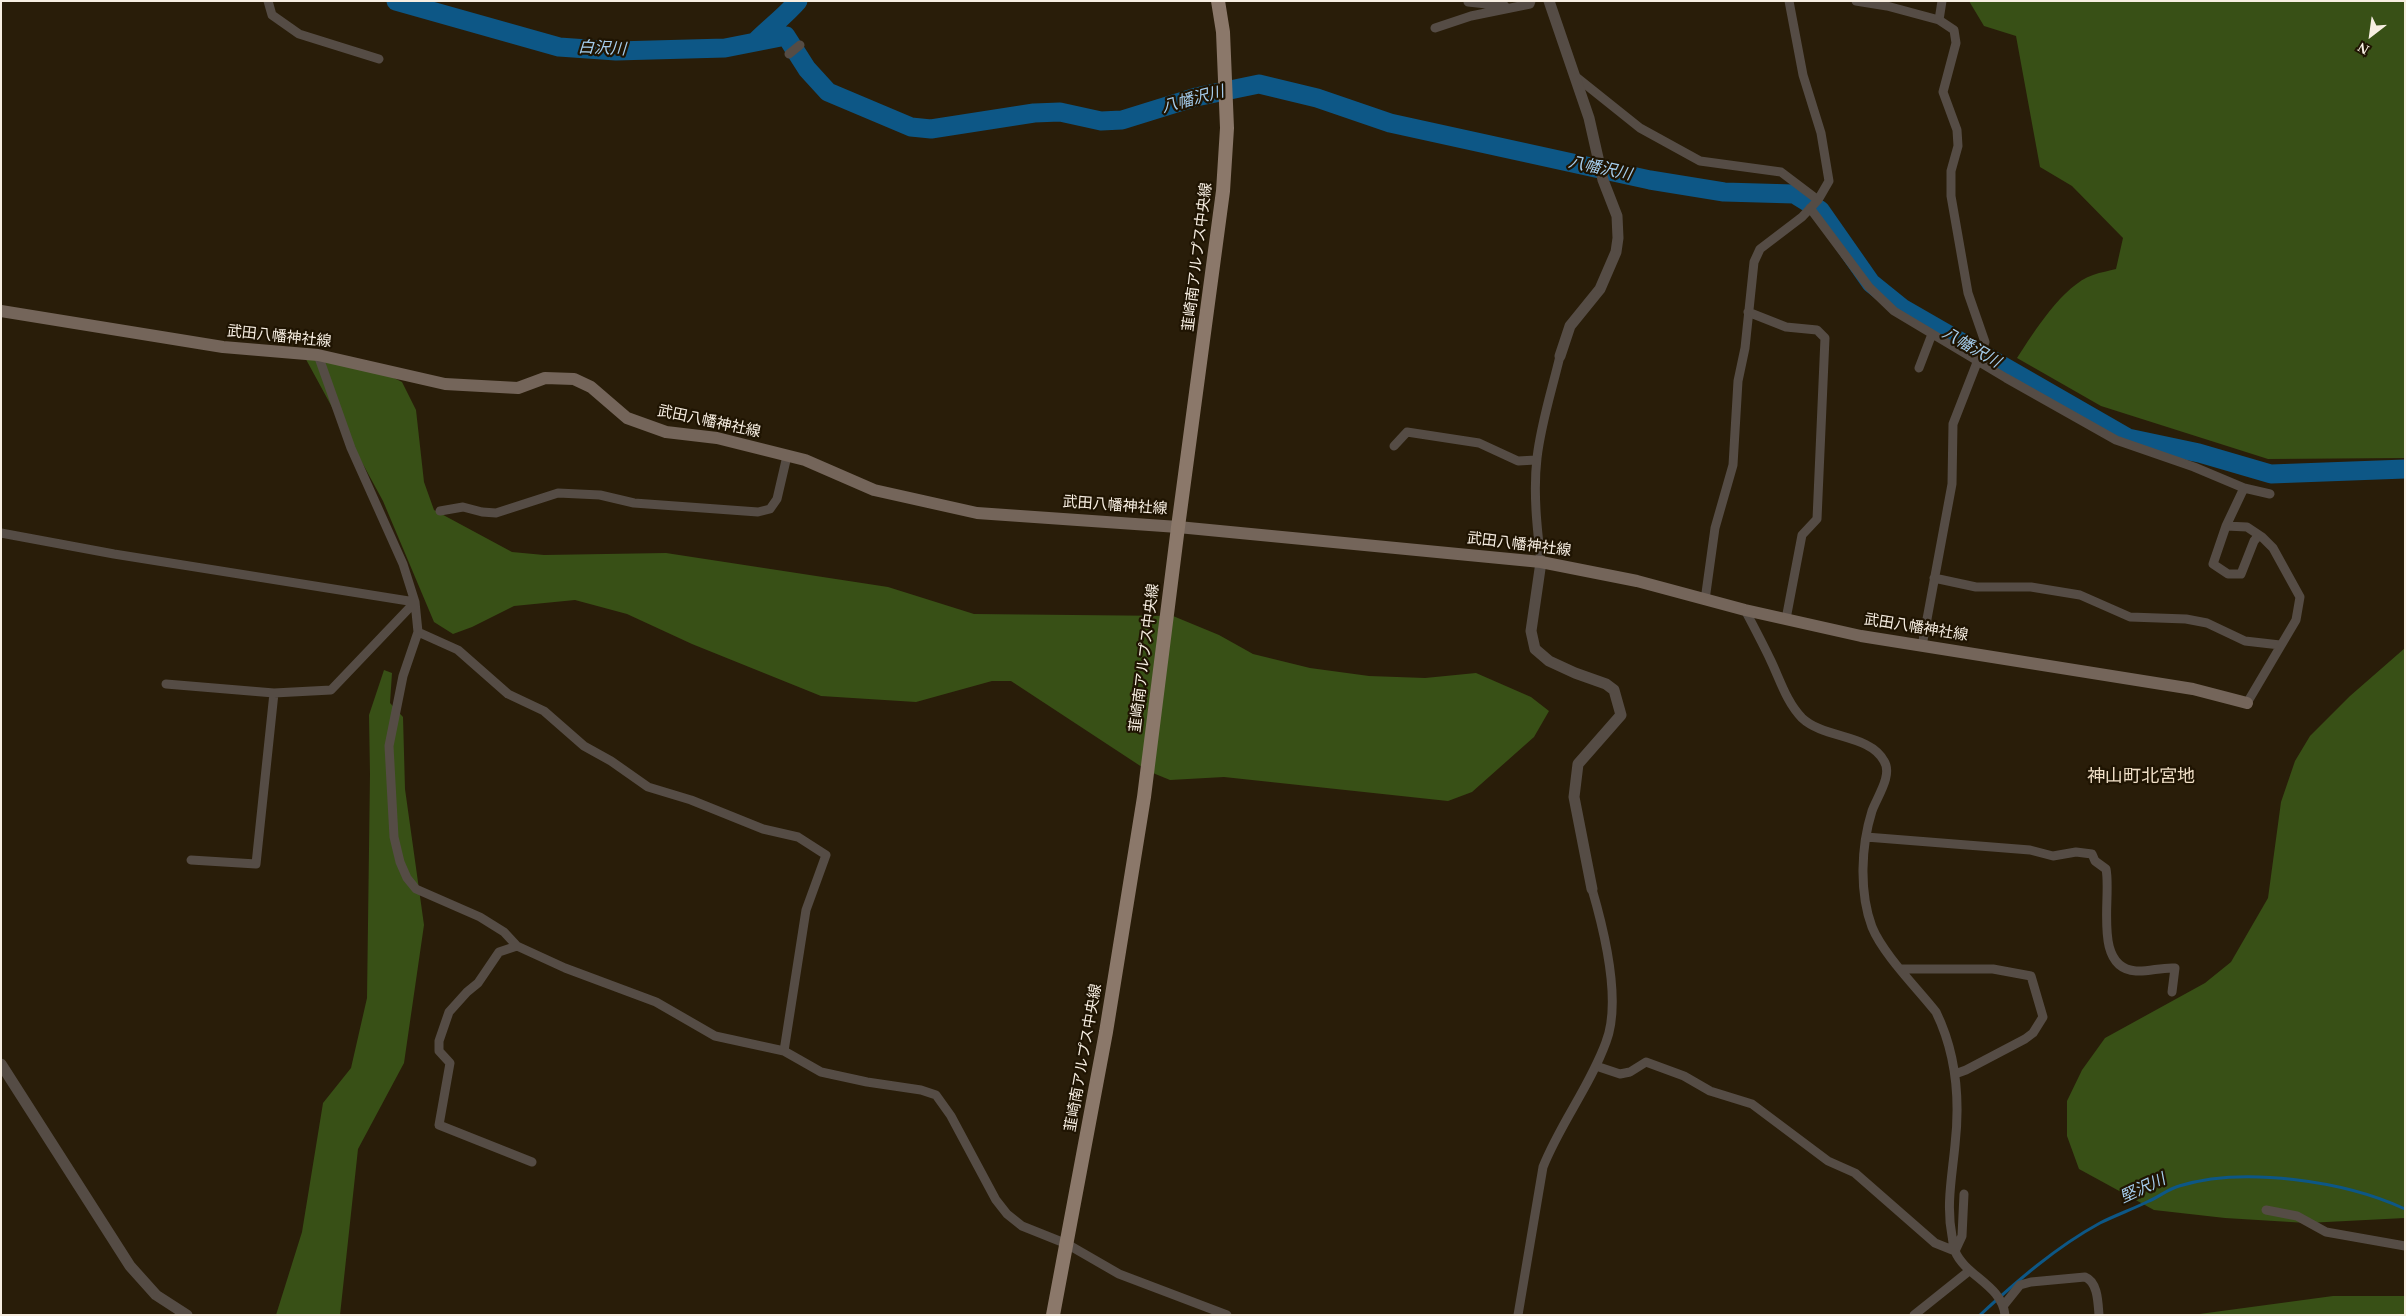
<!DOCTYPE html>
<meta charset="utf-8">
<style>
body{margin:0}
#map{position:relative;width:2406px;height:1316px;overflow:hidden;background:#291d09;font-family:"Times New Roman",serif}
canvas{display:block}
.frame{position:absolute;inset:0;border:2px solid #f7eee2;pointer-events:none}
.north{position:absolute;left:2346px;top:10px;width:50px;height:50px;-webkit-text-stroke:4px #1f1402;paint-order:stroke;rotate:210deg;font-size:14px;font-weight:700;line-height:20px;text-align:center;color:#f7eee2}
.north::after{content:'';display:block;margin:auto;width:18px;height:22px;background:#f7eee2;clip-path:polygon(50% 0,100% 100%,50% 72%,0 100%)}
</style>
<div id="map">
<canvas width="2406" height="1316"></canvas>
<div class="frame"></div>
<div class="north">N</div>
</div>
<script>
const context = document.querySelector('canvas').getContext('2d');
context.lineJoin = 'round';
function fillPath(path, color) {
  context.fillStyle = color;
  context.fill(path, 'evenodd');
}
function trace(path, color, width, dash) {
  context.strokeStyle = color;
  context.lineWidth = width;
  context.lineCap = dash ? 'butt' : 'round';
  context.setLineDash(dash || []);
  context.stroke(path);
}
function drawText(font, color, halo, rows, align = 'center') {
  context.font = font + ' "Times New Roman","Noto Sans JP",serif';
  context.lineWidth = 4.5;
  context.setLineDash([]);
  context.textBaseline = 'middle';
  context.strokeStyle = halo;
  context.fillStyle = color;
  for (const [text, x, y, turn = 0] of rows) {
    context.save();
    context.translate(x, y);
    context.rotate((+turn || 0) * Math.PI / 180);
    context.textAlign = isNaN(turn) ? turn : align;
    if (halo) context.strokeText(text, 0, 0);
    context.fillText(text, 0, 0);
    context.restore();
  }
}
fillPath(new Path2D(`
 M1969,1H2405V458L2268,459L2101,406L2017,358C2034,332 2063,285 2093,275C2101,272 2109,271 2116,269L2123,238L2072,186L2040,167L2016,36L1984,26Z
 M302,352L352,357L402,382L416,410L424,482L434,510L512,552L544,555L666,553L888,587L974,614L1173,616L1219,635L1253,654L1310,668L1369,676L1425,678L1476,673L1531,697L1549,711L1534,737L1472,792L1448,801L1224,777L1170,780L1148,771L1011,681H992L916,702L821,696L692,644L627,614L575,600L514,606L472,627L453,634L434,622L383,501Z
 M2405,648V1218L2307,1223L2225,1218L2154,1210L2079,1169L2067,1136V1101L2082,1070L2105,1038L2205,983L2231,962L2268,898L2281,802L2295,761L2310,736L2350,696Z
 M384,670L392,673L390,703L403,717L405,789L424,925L404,1063L358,1149L340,1315H276L302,1232L323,1103L351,1068L367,998L370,774L369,715Z
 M2333,1296H2405V1315H2192Z`), '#385016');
trace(new Path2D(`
 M1980,1315C2017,1281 2056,1247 2100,1223C2116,1215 2133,1209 2149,1201C2159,1197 2168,1189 2179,1186C2243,1166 2345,1181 2405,1209`), '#0d5786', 3);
trace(new Path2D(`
 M396,1L559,47L616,51L725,48L786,36L807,69L828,92L911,127L931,129L1034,113L1060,112L1101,121L1122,120L1196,97L1259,84L1317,98L1390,123L1650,180L1724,192L1794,194L1820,210L1871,283L1902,308L2128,438L2199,453L2271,474L2405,469
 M756,41C770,27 785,16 798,1`), '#0d5786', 19);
trace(new Path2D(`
 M268,1L272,15L299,34L379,59
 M1856,1L1887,6L1939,20
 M1468,2L1505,6
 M1435,28L1471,16L1530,4L1531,1
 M789,54L800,45
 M1575,76L1640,128L1700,161L1781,172L1818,200
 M1810,208L1869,287L1894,311L2006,378L2116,440L2194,467L2244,488L2270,494
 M1748,312L1786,327L1817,330L1825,338L1817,519L1802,535L1786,619
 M318,355L351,448L403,564L415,602L418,632L403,676L389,746L394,837L400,862L407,878L416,889L480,917L504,932L517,946L565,968L656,1002L715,1036L784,1051L821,1072L867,1082L921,1090L936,1095L951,1116L996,1200L1007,1214L1022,1226L1067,1244L1119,1274L1227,1315
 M1919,368L1932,334
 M1394,446L1407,432L1479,443L1518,461L1536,460
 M2244,488L2226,526L2213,564L2228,574H2241L2254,541L2259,535
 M440,511L463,507L482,512L496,513L558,493L600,495L634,503L758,512L770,509L777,499L787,456
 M2226,526L2247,527L2262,537L2273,548L2300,597L2296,620L2247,703
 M1,533L114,554L415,602
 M1541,562C1537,528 1533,492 1537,458C1541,423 1552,390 1560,356
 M1934,578L1976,587H2031L2080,595L2130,617L2186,619L2207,623L2245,641L2280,645
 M1705,600L1715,528L1733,465L1738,381L1745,348L1754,262L1760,249L1802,217L1818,200L1829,181L1821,133L1803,75L1789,1
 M1745,610C1754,627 1763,644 1771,661C1780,680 1787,703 1802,718C1824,739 1870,734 1884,761C1893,775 1877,797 1872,811C1861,846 1859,892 1872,927C1883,954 1917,988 1936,1012C1956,1053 1960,1101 1955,1145C1952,1177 1946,1205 1952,1236C1953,1241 1953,1247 1955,1251C1965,1276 2002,1285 2005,1315
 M418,632L458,650L508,694L544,711L584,746L611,761L648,787L691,800L763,829L798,837L826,855L806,910L784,1051
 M1922,646L1952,484L1953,424L1985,342L1968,293L1951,196V171L1958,146L1957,130L1943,92L1956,43L1954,30L1939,20L1942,1
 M166,684L274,693L331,690L415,602
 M1866,837L2030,850L2053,856L2076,852L2092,854L2095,861L2106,869C2112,897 2092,968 2136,971C2148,972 2162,967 2175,968L2172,992
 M191,860L256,864L274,693
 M517,946L499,952L478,983L467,992L449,1012L439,1041V1051L450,1063L439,1125L532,1162
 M1901,969H1993L2031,976L2043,1017L2033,1033L2025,1039L1966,1070L1955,1074
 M1596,1066L1620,1074L1630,1072L1646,1062L1684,1076L1710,1091L1752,1104L1828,1161L1855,1173L1935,1243L1955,1251
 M2266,1210L2297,1216L2326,1232L2405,1246
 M1955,1251L1962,1236L1964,1194
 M2004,1305L2020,1285L2031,1282L2085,1277C2098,1282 2098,1303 2099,1315
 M1518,1315L1543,1167C1560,1124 1590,1086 1606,1042C1622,1001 1604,930 1592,889
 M1914,1315L1969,1271`), '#554c45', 9);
trace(new Path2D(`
 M1549,1L1589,118L1603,180L1617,216L1618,238L1616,252L1600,289L1570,326L1560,356
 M1541,562L1531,631L1535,649L1549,661L1575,673L1606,684L1614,690L1621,715L1578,764L1574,797L1592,889
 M1,1064L130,1266L156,1295L187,1315`), '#554c45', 11);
trace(new Path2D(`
 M1,311L223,347L318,355L445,384L518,388L545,378L574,379L591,387L627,418L666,432L717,438L805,460L874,490L977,513L1178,527L1541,562L1637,581L1745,610L1861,636L2193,689L2247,703`), '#74655a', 12);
trace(new Path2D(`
 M1053,1315L1106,1032L1144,797L1178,527L1223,191L1227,128L1223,32L1218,1`), '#8b786a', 14);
drawText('15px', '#f7eee2', '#1f1402', [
 ["韮崎南アルプス中央線",1198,257,-83],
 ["武田八幡神社線",279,337,6],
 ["武田八幡神社線",709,422,12],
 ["武田八幡神社線",1115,506,4],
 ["武田八幡神社線",1519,545,7],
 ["武田八幡神社線",1916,628,9],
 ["韮崎南アルプス中央線",1145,658,-83],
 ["韮崎南アルプス中央線",1084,1058,-80]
]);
drawText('italic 16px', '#a5cded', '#1f1402', [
 ["白沢川",602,49,3],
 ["八幡沢川",1193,100,-15],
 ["八幡沢川",1600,169,12],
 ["八幡沢川",1971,348,30],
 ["堅沢川",2143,1189,-25]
]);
drawText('18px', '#efdec6', '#1f1402', [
 ["神山町北宮地",2141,777]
]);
</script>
